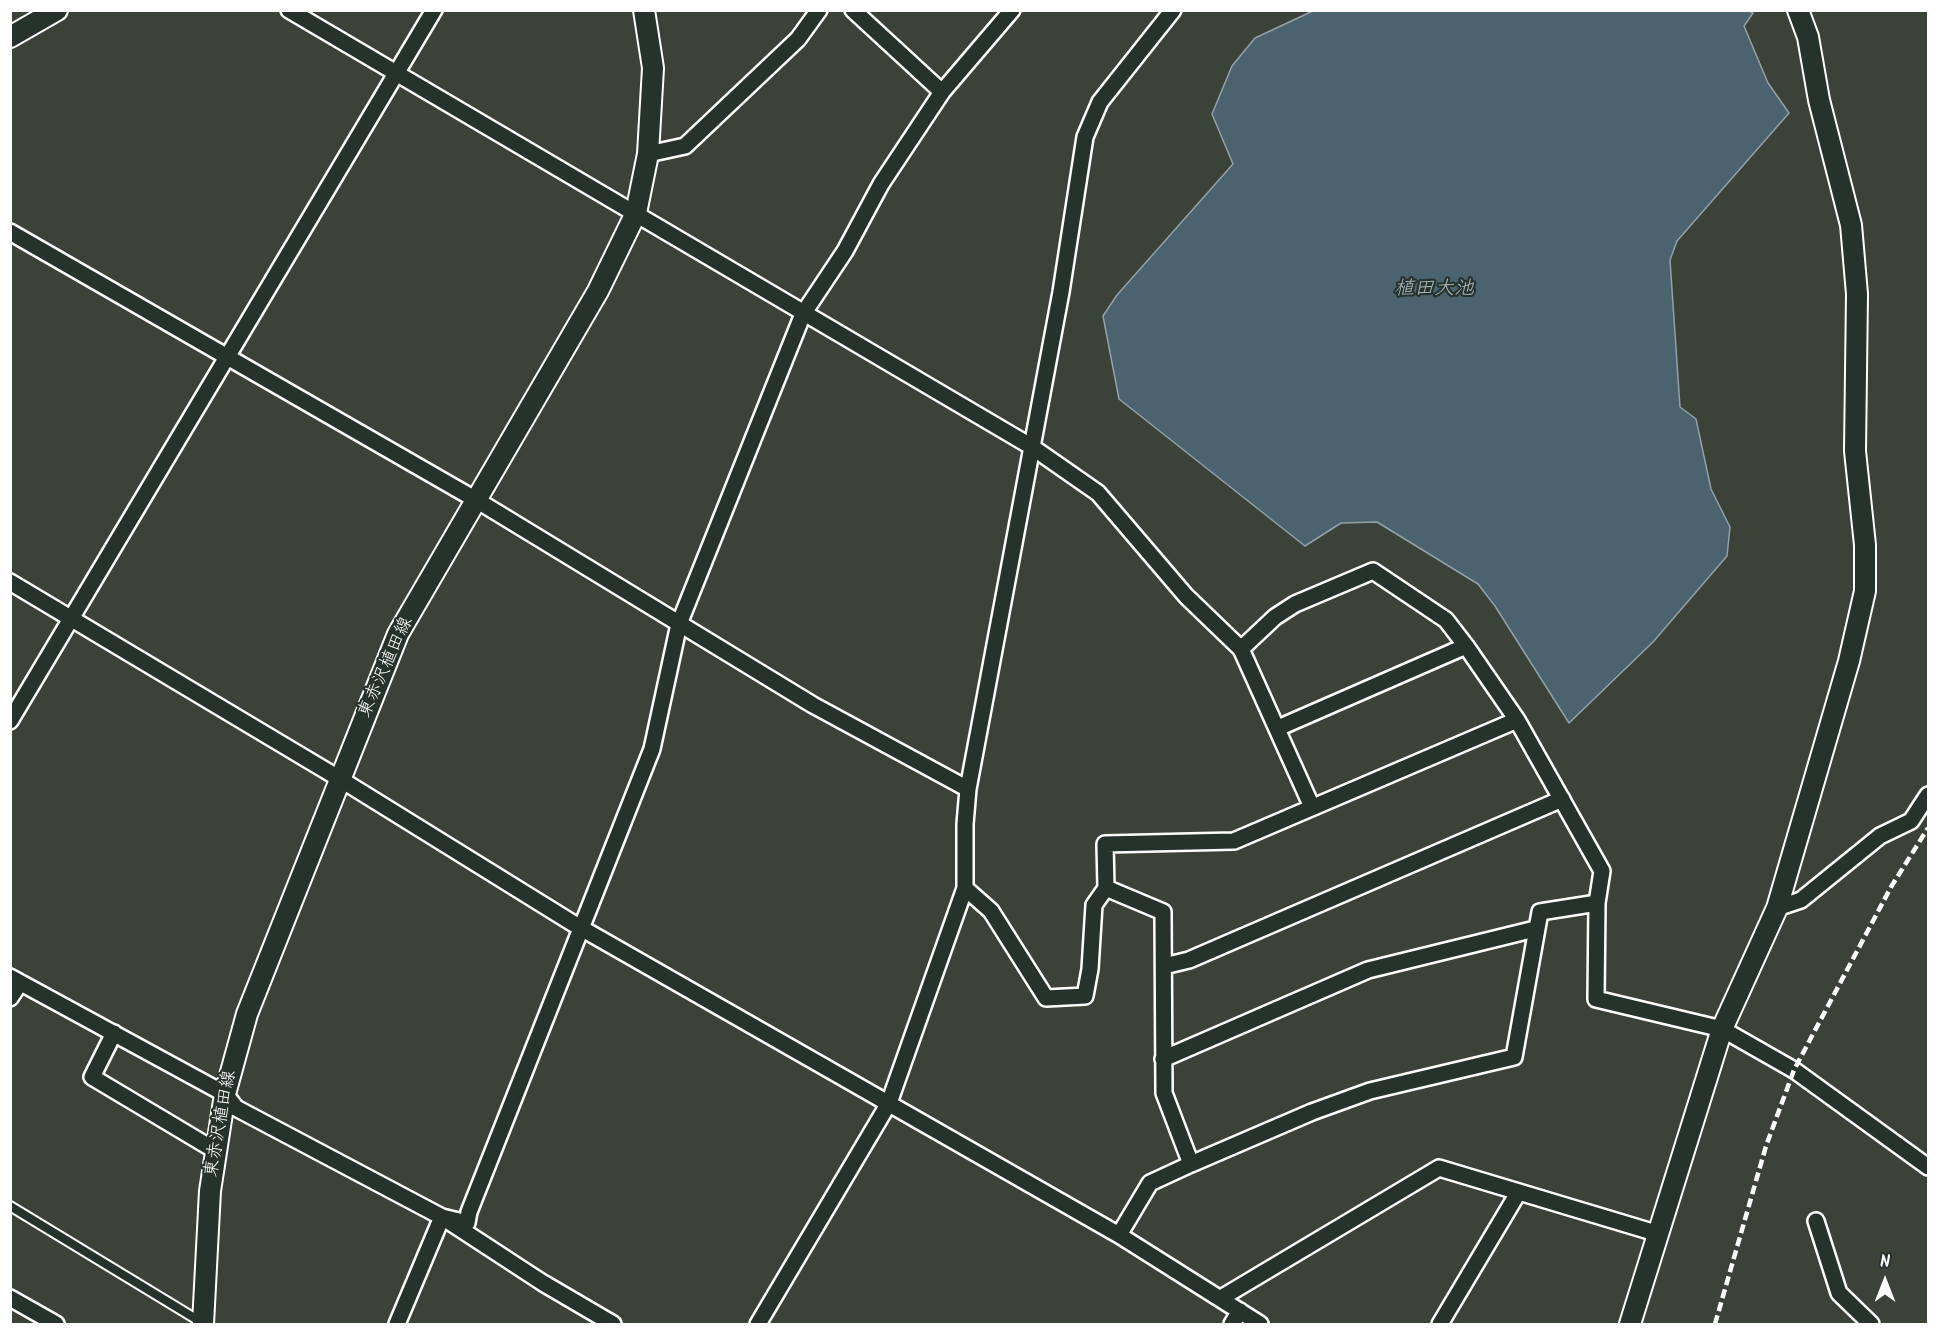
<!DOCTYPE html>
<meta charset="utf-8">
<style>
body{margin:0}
#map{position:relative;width:1939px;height:1335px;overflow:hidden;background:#3b4339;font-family:Kalam,sans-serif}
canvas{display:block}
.frame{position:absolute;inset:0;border:12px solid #fff;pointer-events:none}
.north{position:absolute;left:1855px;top:1251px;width:60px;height:60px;-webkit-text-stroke:4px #26332d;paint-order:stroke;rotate:0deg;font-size:16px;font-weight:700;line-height:24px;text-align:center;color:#fff}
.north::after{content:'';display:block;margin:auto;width:21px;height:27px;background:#fff;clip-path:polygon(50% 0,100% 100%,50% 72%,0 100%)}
</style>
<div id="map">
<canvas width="1939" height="1335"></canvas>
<div class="frame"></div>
<div class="north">N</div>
</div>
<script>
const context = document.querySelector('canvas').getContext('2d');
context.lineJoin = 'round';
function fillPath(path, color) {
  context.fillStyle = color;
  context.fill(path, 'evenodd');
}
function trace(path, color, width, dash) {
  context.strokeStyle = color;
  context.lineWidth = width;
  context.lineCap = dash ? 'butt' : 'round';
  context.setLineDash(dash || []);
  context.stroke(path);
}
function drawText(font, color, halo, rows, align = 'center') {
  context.font = font + ' Kalam,"Klee One",sans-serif';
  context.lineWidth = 4.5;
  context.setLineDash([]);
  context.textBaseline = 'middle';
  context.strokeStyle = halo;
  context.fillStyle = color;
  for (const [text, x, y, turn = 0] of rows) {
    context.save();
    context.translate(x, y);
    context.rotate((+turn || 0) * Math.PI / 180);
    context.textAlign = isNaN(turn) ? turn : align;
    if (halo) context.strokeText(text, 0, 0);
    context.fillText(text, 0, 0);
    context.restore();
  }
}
const water = new Path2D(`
 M1315,10L1749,11L1753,13L1744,26L1768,83L1789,113L1677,241L1670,260L1680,407L1696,419L1711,489L1730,527L1727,556L1653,642L1569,723L1495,606L1478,584L1377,522L1341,523L1305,546L1119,399L1103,316L1117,295L1233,164L1212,114L1232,66L1255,38Z`);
fillPath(water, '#4b636f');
trace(water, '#93a1a9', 1.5);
const lane = new Path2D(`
 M10,1206L201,1322`);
const street = new Path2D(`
 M289,10L1032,447L1098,493L1186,596L1241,649L1312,807
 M853,10L942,92
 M648,154L685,146L798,39L819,10
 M10,232L478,501L813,705L968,789
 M10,582L340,779L574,924L1119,1235L1260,1324
 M1241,649L1275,617L1295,604L1373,571L1446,620L1466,646L1517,720L1602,871L1597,903L1596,999L1722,1029L1794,1070L1928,1167
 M10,721L434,10
 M1278,728L1466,646
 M965,888L991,911L1046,998L1085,996L1090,969L1094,905L1106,888L1105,844L1234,841L1517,720
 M1106,888L1163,912L1164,1093L1191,1164
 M1777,908L1801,900L1880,836L1911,821L1928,795
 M1164,966L1189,960L1562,799
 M10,977L225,1094L236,1108L442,1217L543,1283L613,1324
 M10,998L20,983
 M114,1033L92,1077L216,1151
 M1163,1059L1368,970L1535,929
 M442,1217L467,1223L469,1212L652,749L679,624L803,314L845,251L881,184L942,92L1012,10
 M1816,1221L1839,1293L1871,1324
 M1119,1235L1150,1183L1191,1164L1312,1112L1370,1091L1514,1057L1540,912L1597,903
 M10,1298L56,1324
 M1221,1298L1439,1168L1659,1234
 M397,1324L442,1217
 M758,1324L889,1103L965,888V824L968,789L1061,292L1085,137L1100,102L1173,10
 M1232,1324L1240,1311
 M1440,1324L1518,1193`);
const secondary = new Path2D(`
 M10,37L57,10
 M203,1324L210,1191L225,1094L247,1014L398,634L598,291L636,213L648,154L653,68L644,10
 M1630,1324L1722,1029L1777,908L1849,661L1865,591V545L1855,451L1857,294L1851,225L1819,100L1808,37L1798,10`);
trace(lane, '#fff', 12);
trace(street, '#fff', 20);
trace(secondary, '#fff', 24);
trace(lane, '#26332d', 8);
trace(street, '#26332d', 15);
trace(secondary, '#26332d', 20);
trace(new Path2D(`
 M1715,1324L1766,1146L1794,1070L1891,887L1928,828`), '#fff', 4.5, [9, 4.5]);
drawText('18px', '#fff', '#26332d', [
 ["東赤沢植田線",387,668,-66],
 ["東赤沢植田線",222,1124,-80]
]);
drawText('italic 20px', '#aeb9be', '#26332d', [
 ["植田大池",1434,291]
]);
</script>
